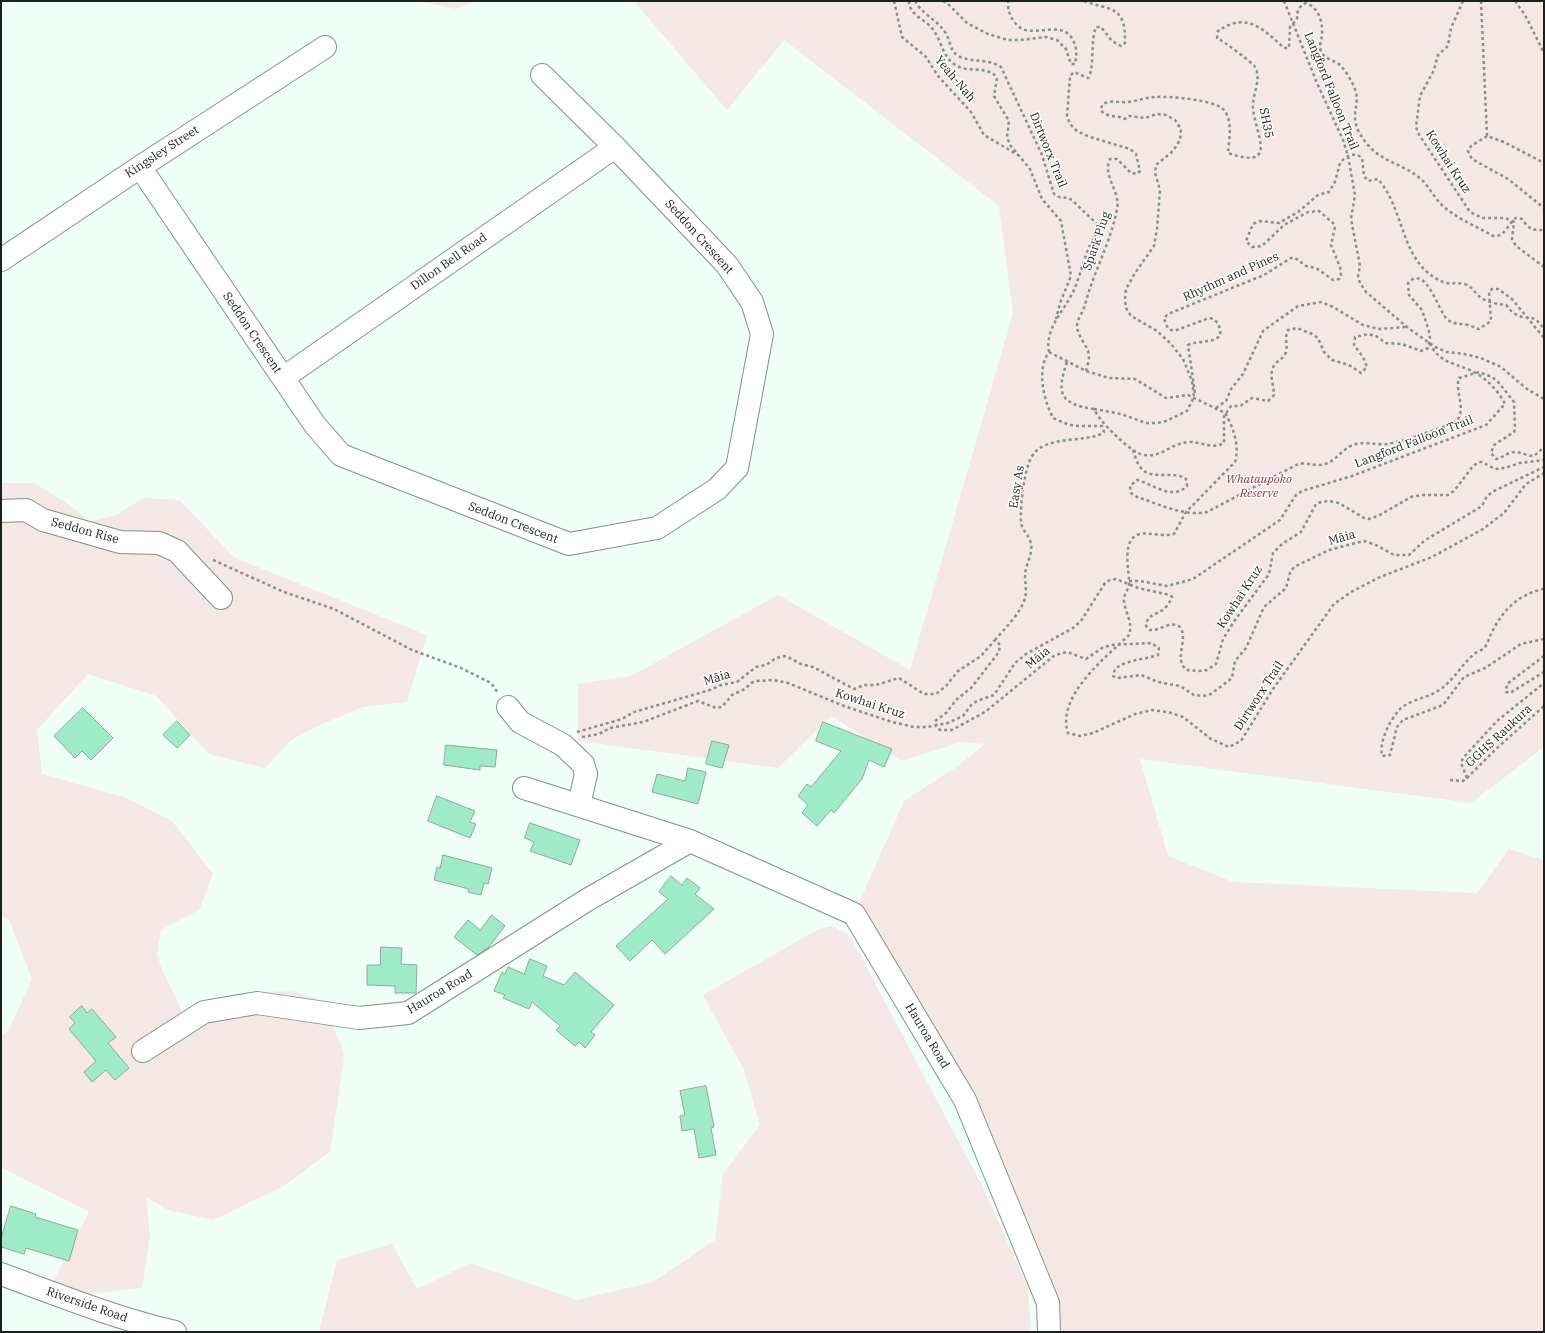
<!DOCTYPE html>
<meta charset="utf-8">
<style>
body{margin:0}
#map{position:relative;width:1545px;height:1333px;overflow:hidden;background:#effef6;font-family:"IBM Plex Serif",serif}
canvas{display:block}
.frame{position:absolute;inset:0;border:2px solid #18211d;pointer-events:none}
</style>
<div id="map">
<canvas width="1545" height="1333"></canvas>
<div class="frame"></div>
</div>
<script>
const context = document.querySelector('canvas').getContext('2d');
context.lineJoin = 'round';
function fillPath(path, color) {
  context.fillStyle = color;
  context.fill(path, 'evenodd');
}
function trace(path, color, width, dash) {
  context.strokeStyle = color;
  context.lineWidth = width;
  context.lineCap = dash ? 'butt' : 'round';
  context.setLineDash(dash || []);
  context.stroke(path);
}
function drawText(font, color, halo, rows, align = 'center') {
  context.font = font + ' "IBM Plex Serif",serif';
  context.lineWidth = 3;
  context.setLineDash([]);
  context.textBaseline = 'middle';
  context.strokeStyle = halo;
  context.fillStyle = color;
  for (const [text, x, y, turn = 0] of rows) {
    context.save();
    context.translate(x, y);
    context.rotate((+turn || 0) * Math.PI / 180);
    context.textAlign = isNaN(turn) ? turn : align;
    if (halo) context.strokeText(text, 0, 0);
    context.fillText(text, 0, 0);
    context.restore();
  }
}
fillPath(new Path2D(`
 M418,1H475L456,9Z
 M634,1H1540L1544,7V747L1471,803L1140,759L1168,856L1233,882L1477,893L1509,849L1544,860V1332H1049L965,1100L854,914L904,801L958,766L985,744L961,742L902,761L831,716L778,768L578,741V684L631,676L778,595L910,670L1013,313L999,206L784,40L727,110Z
 M1,483H34L69,505L90,521L114,516L144,498L179,500L235,558L427,635L407,702L363,707L313,728L291,740L265,768L209,754L156,696L88,674L37,730L42,774L127,798L172,821L213,874L199,910L161,930L157,954L161,967L183,1014L188,1010L239,993L292,991L321,1000L341,1044L344,1058L330,1152L282,1187L213,1220L168,1210L146,1197L150,1236L142,1288L56,1297L47,1294L89,1212L1,1167V1036L8,1032L32,979L9,920L1,916Z
 M833,926L850,936L981,1184L1028,1287L1031,1332H319L337,1260L392,1244L417,1289L470,1263L577,1300L653,1282L715,1240L723,1174L760,1125L744,1070L703,995L819,929Z`), '#f5e7e6');
const building = new Path2D(`
 M83,708L113,738L91,760L82,751L75,758L54,736Z
 M177,721L190,735L177,748L163,735Z
 M823,722L892,749L884,767L869,760L862,779L834,813L831,810L817,826L802,813L808,805L798,796L807,784L811,787L841,751L816,741Z
 M712,741L729,745L722,768L706,764Z
 M446,745L497,750L495,767L480,766V770L444,765Z
 M688,768L706,772L698,804L652,792L657,774L685,781Z
 M437,796L475,811L470,822L476,824L470,838L428,821Z
 M530,823L580,840L571,865L530,851L534,842L525,838Z
 M443,855L492,868L488,884L484,883L481,895L468,892L469,889L434,880L437,867L440,868Z
 M671,876L682,885L687,878L700,888L695,894L714,909L665,954L652,940L630,961L616,946L668,899L659,892Z
 M492,915L505,926L488,948L477,955L454,937L468,920L480,930Z
 M381,947L402,948L401,964L417,965L416,993H395V986L367,985V965H380Z
 M530,959L547,966L543,976L564,985L575,972L614,1005L591,1032L595,1035L585,1048L579,1042L575,1046L556,1030L560,1026L532,1002L529,1009L503,998L505,995L494,991L502,972L505,974L508,967L524,974Z
 M82,1006L87,1013L92,1009L116,1037L108,1043L129,1068L115,1080L106,1070L92,1082L84,1072L96,1061L69,1029L75,1023L70,1017Z
 M706,1086L714,1127L711,1128L716,1155L699,1158L694,1129L682,1131L680,1116L685,1115L680,1091Z
 M11,1206L36,1214L35,1217L78,1230L69,1261L26,1248L24,1254L1,1247V1239Z`);
fillPath(building, '#a0ebc7');
trace(building, '#8fa79b', 1);
const minor = new Path2D(`
 M140,167L283,378L315,425L341,455L569,544L657,528L717,489L737,468L762,334L752,302L727,265L615,147L542,75
 M1,260L140,167L325,47
 M283,378L615,147
 M1,511L26,510L43,520L120,542L159,543L177,551L221,598
 M508,707L520,722L563,745L583,764L586,774L579,805
 M524,788L690,841
 M143,1051L204,1012L257,1003L359,1018L408,1013L587,900L690,841L854,914L965,1100L1048,1303L1049,1332
 M1,1274C58,1295 115,1318 175,1332`);
trace(minor, '#7d9488', 24);
trace(new Path2D(`
 M894,1L902,37L926,57L938,76L971,112L984,135L1018,155
 M909,1C909,14 922,18 930,26C942,38 941,57 957,66C970,73 988,65 997,78L994,96L1009,121L1007,137L1010,145L1030,169L1042,199L1061,221L1071,276L1060,303L1056,319
 M915,1C922,14 937,20 945,32C952,42 948,53 963,58C976,62 988,59 1001,67L1042,155L1054,194L1059,197L1069,198L1075,203L1096,223L1098,231C1086,248 1083,267 1076,285C1068,308 1044,326 1049,352
 M943,1L948,4L967,23L988,34L1008,40H1020L1046,37L1057,40L1066,49L1071,64H1075C1077,55 1077,48 1073,40C1060,16 1027,44 1014,21C1009,15 1008,9 1008,1
 M1084,1C1110,11 1126,4 1125,43L1121,46L1112,41L1101,27H1096C1090,42 1095,68 1088,78L1074,72L1070,76L1067,116L1070,124L1077,131L1090,137L1130,149L1136,154L1140,171L1137,174L1131,173L1117,159H1110C1102,176 1121,192 1117,209C1111,242 1093,273 1085,305C1083,312 1078,318 1077,325C1077,337 1089,347 1089,356C1089,361 1087,367 1086,371
 M1284,1L1317,83L1343,140L1348,156L1355,195L1351,219L1360,266L1358,276L1360,283L1366,292L1407,327L1435,347L1447,352L1464,354L1481,358L1501,367L1527,389L1544,399
 M1463,1L1451,28L1448,46L1438,55L1434,70L1420,96L1416,127L1418,133L1470,212L1482,218H1505L1514,222L1512,239L1516,246L1544,267
 M1481,1L1487,136L1504,142L1544,163
 M1515,1L1525,15L1544,53
 M1487,136L1471,146L1468,151L1472,159L1508,179L1544,208
 M1049,352L1086,371L1109,378L1135,379L1166,398L1188,395L1225,413C1233,426 1240,447 1235,462L1186,512L1174,534C1162,537 1150,532 1140,534C1120,539 1130,572 1129,585C1128,591 1123,595 1124,602C1126,614 1133,623 1129,635C1106,657 1056,696 1068,733L1080,736L1093,733L1135,714L1152,710L1168,712L1183,717L1211,739L1229,747L1241,741L1273,689L1334,604L1351,592L1380,577L1432,557L1483,529L1504,513L1526,484L1544,473
 M1067,362C1056,394 1060,404 1094,409C1099,421 1126,447 1138,453C1142,455 1148,456 1153,455C1165,453 1175,443 1188,442C1201,441 1211,450 1224,443V416L1231,406H1240L1252,398L1268,401L1274,395C1274,385 1268,373 1275,364C1279,360 1284,358 1286,352C1288,344 1284,338 1288,330L1297,328L1312,334L1318,338L1324,352L1332,360L1349,365L1361,373L1367,367L1363,357L1354,345L1355,337L1368,334L1376,336L1386,343L1402,344L1421,351L1428,348L1430,338L1429,331L1422,310L1409,295L1408,283C1426,263 1438,311 1447,319C1454,325 1459,323 1468,325C1472,326 1475,328 1479,329L1491,321L1489,292L1492,289H1498L1512,299L1544,338
 M1195,393L1188,345C1199,340 1210,344 1220,336C1221,328 1218,319 1209,318L1174,331C1167,329 1166,325 1164,318L1168,314L1264,275L1291,258H1295L1306,266L1316,268L1333,280L1339,279L1341,275L1340,267L1331,245L1335,227L1333,223L1319,211L1308,212L1284,225L1262,246L1252,247L1246,241L1253,224L1260,221L1279,223L1298,212L1318,195L1329,192L1335,182L1340,163C1346,156 1354,151 1362,158L1364,176L1368,181L1378,179C1406,211 1400,264 1443,282C1450,285 1457,282 1464,284C1473,286 1475,295 1483,299C1490,303 1498,304 1506,305C1509,308 1511,312 1515,314C1528,322 1532,311 1544,329
 M1216,408L1226,401L1231,389L1243,374L1263,331L1298,306L1321,302L1333,307L1363,325L1379,329L1406,327
 M1094,409L1121,414L1146,423H1157L1166,421L1187,411L1194,397L1192,381L1183,359L1171,344L1157,331L1131,316L1126,308L1125,299L1126,289L1135,273L1154,246L1157,229L1160,190L1155,173L1156,165L1173,151L1180,140L1181,129L1175,120L1166,115L1157,114L1145,118L1129,116L1125,119C1114,114 1112,119 1101,111L1102,105C1110,99 1118,103 1128,102C1138,101 1146,97 1156,97C1169,96 1216,100 1224,110C1233,121 1229,140 1228,153C1280,171 1255,134 1253,108C1252,94 1262,80 1255,67C1253,63 1222,40 1217,38L1218,31C1247,11 1263,29 1284,48H1289L1290,27L1297,19C1297,11 1298,7 1306,3C1319,8 1323,22 1322,36C1321,41 1319,46 1321,51C1324,59 1334,60 1340,65C1346,71 1353,83 1356,92C1359,106 1351,115 1358,130C1375,164 1400,160 1422,180C1429,187 1434,197 1441,204C1455,218 1476,226 1493,236C1506,237 1507,224 1516,218L1522,219C1530,230 1531,230 1544,230
 M1133,450C1135,455 1136,461 1139,465C1149,483 1173,469 1186,479L1187,486C1172,501 1153,484 1137,480L1130,486L1131,493L1137,497C1159,504 1185,517 1207,512L1298,464C1307,462 1316,467 1325,464C1336,461 1342,449 1353,445C1363,441 1376,445 1387,444C1409,440 1430,431 1452,424C1470,414 1454,393 1459,378L1479,372L1492,377L1499,383L1514,402L1515,429L1514,432L1494,445L1491,453L1496,459C1503,458 1507,452 1515,452C1521,452 1527,456 1534,456L1544,447
 M213,560L284,592L334,609L412,650L461,668L491,683L498,693
 M1129,581H1140L1167,586L1193,579L1280,520L1296,495L1302,491L1352,476L1486,425L1505,404C1498,390 1485,377 1470,370C1453,363 1439,362 1430,344
 M1544,589C1518,594 1502,611 1491,634C1489,638 1488,644 1484,648C1481,651 1475,652 1472,656C1459,668 1452,683 1436,692C1424,699 1408,700 1398,711C1389,723 1379,741 1382,756L1390,755L1397,727L1403,720L1443,705L1464,677L1485,668L1521,644L1544,639
 M995,640C1005,628 1021,613 1025,598C1027,590 1025,582 1025,574C1026,564 1033,554 1031,544C1030,536 1022,531 1021,522C1020,507 1024,463 1035,452C1052,435 1089,443 1104,432L1102,426H1080L1069,425L1053,418C1044,400 1036,370 1049,352
 M1544,656L1507,684L1506,692L1510,693L1544,672
 M577,732L622,719L634,712L710,690L721,685L737,682L756,667L766,665L776,658L786,656L801,664L813,667L854,689L864,685H876L899,678L924,694H936L946,686L958,671L981,656L995,640L1000,645L999,652L971,688L956,700L946,713L935,721L936,726L940,730H952L985,712L1055,655L1067,652L1086,659L1102,648L1111,645L1151,643L1159,648L1158,655C1143,660 1128,659 1115,669L1113,676L1117,678L1141,675L1158,682L1180,686L1194,695L1203,696L1211,694L1232,678L1235,661L1246,648L1264,607L1286,588L1290,573L1294,567L1329,550L1364,541L1376,545L1394,555H1409L1424,541L1482,506L1487,496L1494,491L1544,467
 M582,737L599,734L610,728L643,722L698,701L716,708L722,707L732,695L745,689L751,683L757,681L773,680L788,683L844,706L892,722L914,727H927L948,723L963,716L972,704L977,701L994,695L1015,663L1026,654L1073,628L1081,621L1105,583L1110,580L1116,579L1138,588L1170,595L1172,597C1165,613 1160,610 1148,618L1146,626L1150,630C1160,631 1169,621 1179,626C1189,637 1176,654 1183,666L1186,670L1199,671L1207,670L1216,664L1223,639L1235,620L1269,574L1273,553L1282,544L1301,532L1316,504L1321,502L1329,501L1339,503L1364,518L1369,519L1378,516L1411,497L1422,495H1448L1454,491L1473,466L1479,462H1482L1495,469L1505,468L1520,463L1544,460
 M1467,778L1461,763L1463,758L1497,721L1544,683
 M1450,780L1463,781L1467,778L1495,750L1544,706`), '#84908a', 2.5, [3, 3]);
trace(minor, '#fff', 22);
drawText('12px', '#18211d', '#fff', [
 ["Yeah-Nah",955,79,50],
 ["Langford Falloon Trail",1331,91,68],
 ["SH35",1266,123,79],
 ["Dirtworx Trail",1048,150,68],
 ["Kingsley Street",162,152,-33],
 ["Kowhai Kruz",1448,162,57],
 ["Seddon Crescent",699,237,48],
 ["Spark Plug",1097,241,-71],
 ["Dillon Bell Road",449,262,-35],
 ["Rhythm and Pines",1231,277,-24],
 ["Seddon Crescent",252,333,56],
 ["Langford Falloon Trail",1414,442,-21],
 ["Easy As",1017,487,-81],
 ["Seddon Crescent",513,523,21],
 ["Seddon Rise",85,531,15],
 ["Māia",1342,538,-16],
 ["Kowhai Kruz",1240,597,-57],
 ["Māia",1038,658,-39],
 ["Māia",717,678,-17],
 ["Dirtworx Trail",1259,696,-57],
 ["Kowhai Kruz",870,704,18],
 ["GGHS Raukura",1499,736,-43],
 ["Hauroa Road",440,992,-31],
 ["Hauroa Road",927,1036,59],
 ["Riverside Road",87,1305,19]
]);
drawText('italic 12px', '#8a3238', '#fff', [
 ["Whataupoko",1259,480],
 ["Reserve",1259,494]
]);
</script>
